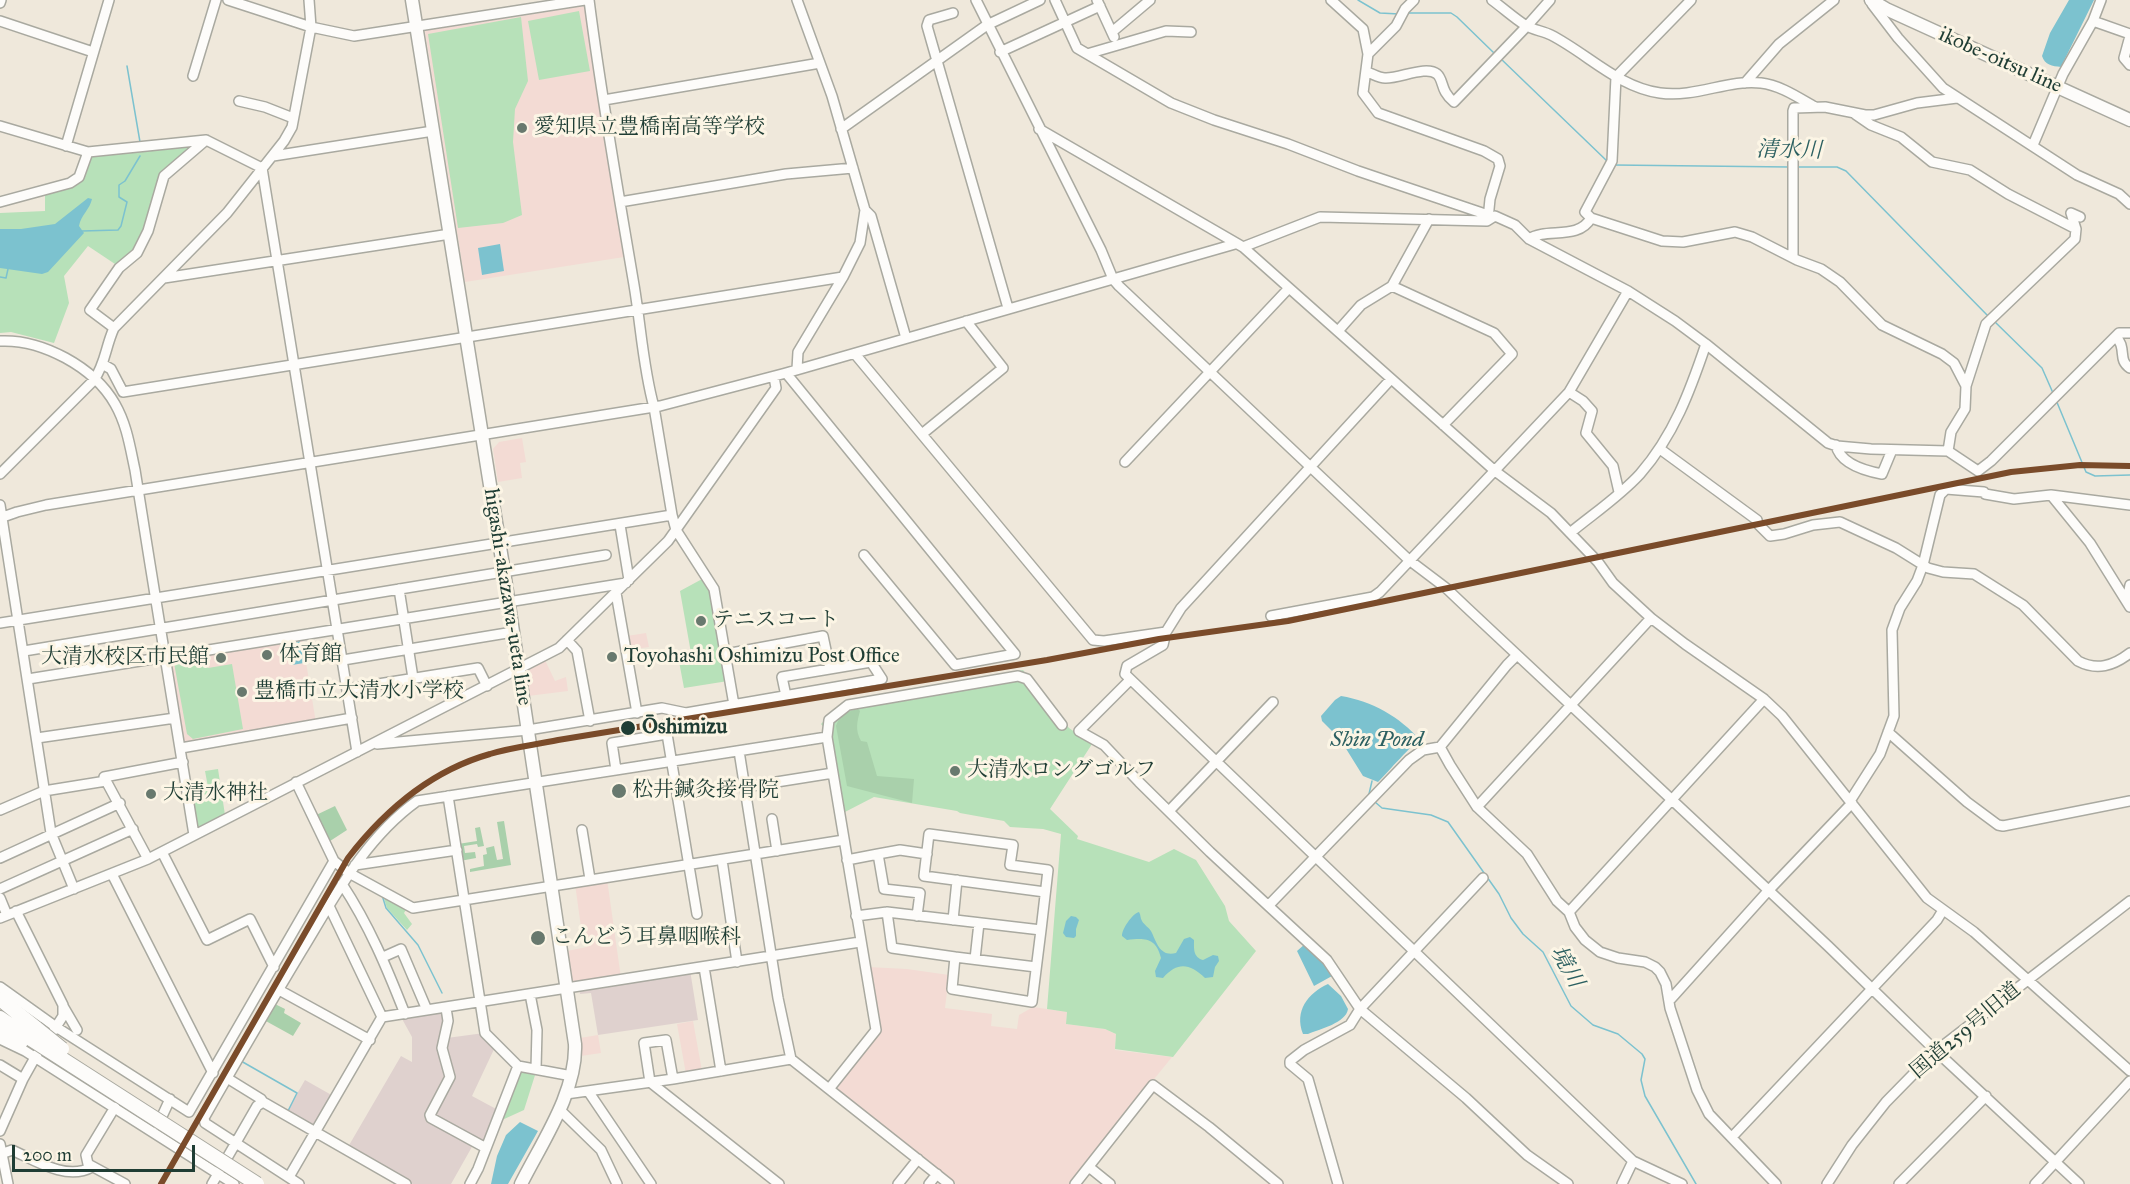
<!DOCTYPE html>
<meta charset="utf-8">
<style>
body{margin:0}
#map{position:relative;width:2130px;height:1184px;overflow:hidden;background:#efe8db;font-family:"IM FELL Great Primer",serif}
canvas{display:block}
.scale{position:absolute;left:12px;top:1145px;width:183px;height:27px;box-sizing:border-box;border:3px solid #1f3d34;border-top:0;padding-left:8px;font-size:18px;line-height:21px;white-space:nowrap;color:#1f3d34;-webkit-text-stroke:4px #fcf5e5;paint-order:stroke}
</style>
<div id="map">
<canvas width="2130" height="1184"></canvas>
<div class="scale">200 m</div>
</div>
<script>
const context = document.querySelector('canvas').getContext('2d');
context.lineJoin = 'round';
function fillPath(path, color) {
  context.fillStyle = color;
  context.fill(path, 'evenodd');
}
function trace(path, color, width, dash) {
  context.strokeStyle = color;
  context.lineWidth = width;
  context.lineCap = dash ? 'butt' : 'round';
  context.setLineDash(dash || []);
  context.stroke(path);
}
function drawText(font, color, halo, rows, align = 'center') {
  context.font = font + ' "IM FELL Great Primer","Noto Serif JP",serif';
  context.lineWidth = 6;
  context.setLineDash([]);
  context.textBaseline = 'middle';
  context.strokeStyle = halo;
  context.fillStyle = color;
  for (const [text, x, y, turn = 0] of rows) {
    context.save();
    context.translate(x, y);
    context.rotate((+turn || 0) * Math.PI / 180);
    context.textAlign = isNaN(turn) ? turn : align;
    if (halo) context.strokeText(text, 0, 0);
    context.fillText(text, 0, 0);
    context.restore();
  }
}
fillPath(new Path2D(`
 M585,6L624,257L465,282L425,31Z
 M522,438L526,462L520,463L522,478L498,482L493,449L499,442Z
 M646,633L649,647L629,650L627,636Z
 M302,638L316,723L183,746L168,660Z
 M544,658L555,681L566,677L568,691L528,696L524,669Z
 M607,879L621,978L572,985L567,951L587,947L585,934H582L575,884Z
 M868,967L907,969L949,975L945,1008L992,1014L991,1026L1017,1029L1019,1015L1033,1007L1067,1012L1066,1024L1105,1029L1116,1034L1115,1050L1172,1057L1069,1184H956L835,1089L880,1034Z
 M693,1021L702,1071L686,1074L677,1024Z
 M598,1035L601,1053L581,1056L580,1038Z`), '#f3dbd4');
fillPath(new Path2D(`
 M690,970L698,1020L598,1035L591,993L580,994L579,988Z
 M444,1010L447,1077L426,1116L473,1145L451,1184H413L348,1147L401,1056L412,1062V1037L401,1017Z
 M484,1033L496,1045L472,1096L498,1110L484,1141L481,1142L434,1116L454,1075L446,1044L447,1038Z
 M305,1080L335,1097L317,1128L287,1111Z`), '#dfd1ce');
fillPath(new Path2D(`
 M579,11L590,71L539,80L528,21Z
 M521,17L528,81L515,109L513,142L522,215L503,223L458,228L428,34Z
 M201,142L160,176L145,228L134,251L118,266L88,246L64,276L69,303L54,343L11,332L0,333V213L45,211V193L71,187L83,180L91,157Z
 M704,578L710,588L728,681L684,688L678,656L691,653L680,591Z
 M206,658L208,668L232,664L243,729L193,739L187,734L174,663Z
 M1023,670L1069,728L1092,744L1050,809L1078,836L1077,839L1149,862L1174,849L1196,860L1225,906L1229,921L1256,951L1173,1057L1115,1049L1116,1034L1105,1029L1066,1024L1067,1012L1047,1009L1061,834L1043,829L1010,827L1004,821L960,813L957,811L874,797L843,813L831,736L821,724L843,702Z
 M218,769L225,815L195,831L189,790L208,787L205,771Z
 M383,895L407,908L404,913L412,924L407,930L387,908Z
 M520,1069L536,1072L524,1110L502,1120L501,1112Z`), '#b7e1b9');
fillPath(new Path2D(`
 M858,709L860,711C857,722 855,730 861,741L867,742L877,776L914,779L912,803L847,786L836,726C839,716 848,711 858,709Z
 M335,806L347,830L327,843L314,816Z
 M504,821L511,865L470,872V869L484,866L483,855L487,854L486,848L494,846L497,860L503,859L497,822Z
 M480,827L484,846L478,847L477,844L464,846L465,853L475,852L476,858L460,861L458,844L477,841L475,828Z
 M273,1003L285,1009L284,1013L301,1023L293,1036L264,1020Z`), '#a9d0ab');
fillPath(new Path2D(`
 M2069,0H2094L2061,67C2052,66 2045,65 2042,56L2050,33Z
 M88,198L92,199C90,209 81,215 79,226L84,233L48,272L42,274L0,268V229H21L55,224Z
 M500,244L504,271L482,275L478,248Z
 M300,641L304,663L292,665L288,643Z
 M1341,696C1372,701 1400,717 1420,740C1413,743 1388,772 1378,782L1363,776L1340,739L1322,721L1321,716L1335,700Z
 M1139,912C1141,915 1140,918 1142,921C1144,925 1150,928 1152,933C1157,944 1161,957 1176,953L1184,939L1190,937L1194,940C1194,949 1193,957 1203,960L1213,955L1218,956L1219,961L1215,967L1213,977L1205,978C1190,964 1178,961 1163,978L1156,977L1155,971L1161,958C1156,937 1144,938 1127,940L1122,936C1122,929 1132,914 1139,912Z
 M1071,916L1076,917L1079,920L1076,929V936L1074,938L1066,937L1063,933L1066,921Z
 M1305,944L1321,958L1332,976L1314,986L1297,951Z
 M1328,984L1341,996L1348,1009C1346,1023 1320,1029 1308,1034H1303C1294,1011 1308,993 1328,984Z
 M520,1122L538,1131L508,1184H491L497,1156L506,1135Z`), '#7cc2cf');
trace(new Path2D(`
 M1358,0L1380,13L1399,14
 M1407,13H1451L1457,17L1494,53
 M1500,58L1607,161
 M127,66L140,142
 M1614,165L1789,167
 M1797,167H1837L1846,171L1988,316
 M82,231L118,230L121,226L127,202L119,197V185L125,181L140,156
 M0,277L6,278L8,269
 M1994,321L2042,368L2053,393
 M2056,400L2086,472L2095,476L2130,475
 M1369,794L1372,781
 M1375,802L1382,808L1431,815L1448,822L1499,894L1511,918L1523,934L1543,952L1571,1006L1593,1025L1618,1034L1642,1054L1645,1059L1641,1080L1645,1096L1696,1184
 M382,895L386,908L418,945L442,993
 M241,1061L297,1093L288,1111
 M300,1118L314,1126`), '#7cc2cf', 1.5);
const minor = new Path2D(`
 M228,0L311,27L354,36L585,0
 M589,0C601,95 618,190 634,285C641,326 643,368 654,407L672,515L676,530L714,589L734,705
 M797,0L832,96L865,210L860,243L843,277L798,352L797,369
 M976,0L1101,250L1113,279L1119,286L1409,560L1446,588L1466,607L1828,946L1936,1051L2079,1184
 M1055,0L1077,48L1171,103L1214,120L1288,144L1358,171L1488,215
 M1097,0L1114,37
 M1331,0L1363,29L1368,54L1363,93L1378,113L1484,151L1498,159L1500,166L1490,199L1488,219
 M1492,0C1503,8 1514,18 1525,25C1533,30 1543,31 1551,35C1588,54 1618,87 1660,93C1696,98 1728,79 1761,83C1780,85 1799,98 1815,107
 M1691,0L1616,77L1612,161L1585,212L1591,218L1662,241L1683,242L1735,232L1752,237L1797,260L1821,269L1840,282L1882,325L1942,354L1954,363L1966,386
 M0,3L1,0
 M1872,4L1898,38L1943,88L2077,175L2119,194L2130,204
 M953,13L929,20L927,26L1008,308
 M0,21L93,52
 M2093,21L2130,34
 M1112,32L1150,0
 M2130,36L2124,58L2130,65
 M1000,52L1100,6
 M1087,54L1166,31L1191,32
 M1368,54L1396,26L1405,9L1414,0
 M1367,72C1373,74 1379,78 1385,78C1399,79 1426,65 1437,74C1444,80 1440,91 1454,102L1527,26L1550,0
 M193,76L216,0
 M1745,83L1779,44L1834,0
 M604,100L820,63
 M239,101L265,107L293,118
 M1855,114L1871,125L1901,137L1932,162L1970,170L2008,194L2076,229
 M0,126L88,152L206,140L262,168L357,752
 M841,129L987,25L1040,0
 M1039,129L1243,247L1495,471L1551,513L1598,562L1613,583L1651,618L1685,644L1764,699L1782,716L1927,898L1974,932L2130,1071
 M2033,145L2063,74L2093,21L2101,0
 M66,146L109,0
 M273,156L433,131
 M0,202L70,183L79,177L88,152
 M620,202L786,174L853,168
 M865,210L871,216L906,338
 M1529,239C1546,227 1578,241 1591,218
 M1243,247L1320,217L1487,221L1495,216L1515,225L1529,239L1628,291L1675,321L1706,344L1828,443L1837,446L1871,449L1948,451L1978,471
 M1793,257V111L1794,108L1825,107L1865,115H1874L1917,103L1957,98
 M164,278L450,234
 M1392,286L1494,333L1512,354L1443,425
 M114,328L90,310L119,268L137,253L148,231L164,176L206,140
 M1338,331L1361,305L1392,286L1429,219
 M2116,336C2118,339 2120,342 2121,345C2124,355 2120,361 2130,368
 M0,341C42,339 94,367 115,404C127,425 130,447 135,470C140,501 145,533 150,564C164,655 180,745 194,835
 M855,354L1093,640L1104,641L1166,632
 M104,365L111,369L123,392L843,277
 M786,373L1015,654L955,665L864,555
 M1391,379L1181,608L1166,632L1163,645L1127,666L1125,674L1633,1161L1682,1184
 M1569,392L1583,401L1592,411L1586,433L1613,466L1619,492
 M922,434L1003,368L966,321
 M1836,445C1840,464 1866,471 1882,474L1892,450
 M1660,449L1757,520L1758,524L1770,536L1784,534L1813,525L1840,522L1896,548L1928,568L1943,572L1974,574L2023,605L2078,661C2097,671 2113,666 2130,653
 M1948,451L1951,432L1965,409L1966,386L1986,324L2075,239L2076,229L2071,213L2080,217
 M1125,462L1289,288
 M1978,471L1991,461L2119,333H2130
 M0,474L94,380C106,362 105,348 114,328L227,213L284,141L292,127L311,27L309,0
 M2051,495L2090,543L2130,607
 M0,505L51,833L74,889
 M0,518L17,512L46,505L660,406L786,373L1235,244
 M620,525L629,580
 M1570,533C1593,514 1620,496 1640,474C1674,435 1690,391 1706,344
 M399,589L413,678
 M616,593L637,713
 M2127,601L2130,585
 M1271,616L1373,597L1380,592L1569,392L1628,291
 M0,623L672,515
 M567,640L577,651L590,721
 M24,651L606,555
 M726,654L823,636L830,669
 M343,660L513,632
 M28,679L626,583
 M1130,680L1079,731L1104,745L1139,782L1210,852L1327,960L1360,1009L1466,1098L1527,1155L1568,1184
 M347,689L478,668L487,686
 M1888,732L1967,802L1998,825L2003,826L2130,801
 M827,737L829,720L848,705L1018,676L1027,679L1062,725
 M37,738L175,718
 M377,744L528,730L662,708L686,713L882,679L871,662L782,677L786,696
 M1440,747L1450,765L1477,807L1527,854L1557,901L1569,912L1575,927L1585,940L1600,952L1618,958L1645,962L1655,967L1660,972L1666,984L1670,1008L1697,1090L1709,1114L1776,1184
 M181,748L352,718
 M739,751L778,998L791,1059L949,1184
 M616,770L612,743L667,734L697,914
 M296,782L334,861L349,873L413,908L844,840
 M745,787L833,773
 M448,796L485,1033L518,1066L572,1076
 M1850,801L1880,754L1894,716L1892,630L1900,608L1917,581L1923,565L1940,495L1946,489L1984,492L1985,494L2014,499L2051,495L2130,505
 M1477,807L1651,618
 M0,810L44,791L106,781
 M1169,811L1273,702
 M772,819L777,851
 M582,830L590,879
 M162,852L207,940L250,919L274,967
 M878,854L900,850L927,854
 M0,858L120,803
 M148,859L104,777L183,762
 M722,860L737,962
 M847,860L878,854L884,889L920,893L917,916
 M355,865L457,850
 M112,874L213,1073
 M342,884C369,925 387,968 405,1014
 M0,889L133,829
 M0,898L7,915
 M1269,905L1409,760L1423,750L1440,747L1507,665L1517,655
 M329,906L382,1017
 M16,911L63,1005V1016L54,1030
 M1569,912L1764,699
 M856,916L887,912L1041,930L1032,1002L952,989L955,957L892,948L887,912
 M0,918L148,859L559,648L668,541L776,388L774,377
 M953,920L957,880
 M1041,930L1048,870L1010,865L1013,845L929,834L924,876L1045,892
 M383,957L401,949L427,1010
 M955,957L1036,967
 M975,959L979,923
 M704,967L721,1071
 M0,987L56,1027L189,1112L334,861
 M279,990L370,1040
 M530,994L537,1030L536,1069
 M1669,1001L1768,891L1852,803
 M63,1006L77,1030
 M446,1008L448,1021L442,1048L450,1077L430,1115L431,1118L486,1148
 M0,1039L25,1051L234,1184
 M0,1065L23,1079
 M227,1078L261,1099L263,1102
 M673,1079L666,1040L644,1043L650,1082L779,1184
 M588,1091L651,1184
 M566,1094L673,1079L791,1059
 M115,1107L86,1155L88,1164L125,1184
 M559,1109L601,1150L617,1184
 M158,1125L170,1099
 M0,1131L23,1079L37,1054
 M1732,1137L1937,920L1943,910
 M0,1144L8,1184
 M1,1154L12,1150C36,1161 67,1181 92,1167
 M1089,1167L1110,1184
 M289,1177L382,1017L860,942
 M212,1184L257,1106L263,1102L406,1184
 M299,1184L205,1123L204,1118C236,1062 268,1007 301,952C334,898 364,839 417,801L827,737L876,1030L829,1089
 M470,1184L478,1169L518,1066
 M898,1184L918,1159
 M929,1184L937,1174
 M1075,1184L1153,1085L1209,1127L1278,1184
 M1338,1184L1308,1079L1290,1064V1061L1304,1050L1350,1025L1360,1009L1483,878
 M1622,1184L1633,1161
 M1827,1184L1852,1145L1886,1102L1936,1051L2130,901
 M1899,1184L1986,1096
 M2035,1184L2130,1081`);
const major = new Path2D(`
 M412,0L504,572L575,1044C577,1092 542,1142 521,1184
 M1871,0L1886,9L2130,120`);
const highway = new Path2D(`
 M0,999L36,1028
 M0,1018L31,1039
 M0,1030L21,1042`);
trace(minor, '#a9a9a0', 12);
trace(major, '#a9a9a0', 15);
trace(highway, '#a9a9a0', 16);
trace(minor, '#fdfcfa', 9);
trace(major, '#fdfcfa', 12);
trace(highway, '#fdfcfa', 14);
const highwayBridge = new Path2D(`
 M36,1028L62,1049
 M31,1039L257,1184`);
trace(highwayBridge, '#a9a9a0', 16, []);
trace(highwayBridge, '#fdfcfa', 14);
trace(new Path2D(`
 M161,1184L348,858C385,810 430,771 490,754C512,747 535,745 558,740L1047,660L1159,639L1288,621L2011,472L2080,465L2130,466`), '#7a4b2a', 6);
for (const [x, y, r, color] of [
 [522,128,6,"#68796e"],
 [701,621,6,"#68796e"],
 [267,655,6,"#68796e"],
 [612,657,6,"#68796e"],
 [221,658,6,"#68796e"],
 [242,692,6,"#68796e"],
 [628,728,8,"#1f3d34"],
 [955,771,6,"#68796e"],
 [619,791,8,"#68796e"],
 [151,794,6,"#68796e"],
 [538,938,8,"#68796e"]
]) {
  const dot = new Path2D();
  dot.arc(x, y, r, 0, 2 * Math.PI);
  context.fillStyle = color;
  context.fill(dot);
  trace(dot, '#fcf5e5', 2);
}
drawText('21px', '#1f3d34', '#fcf5e5', [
 ["ikobe-oitsu line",2000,61,24],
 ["higashi-akazawa-ueta line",507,597,81],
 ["国道259号旧道",1966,1031,-40]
]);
drawText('21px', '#1f3d34', '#fcf5e5', [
 ["愛知県立豊橋南高等学校",534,128],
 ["テニスコート",713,621],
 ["体育館",279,655],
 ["Toyohashi Oshimizu Post Office",624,657],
 ["大清水校区市民館",209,658,"right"],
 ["豊橋市立大清水小学校",254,692],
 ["大清水ロングゴルフ",967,771],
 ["松井鍼灸接骨院",632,791],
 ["大清水神社",163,794],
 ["こんどう耳鼻咽喉科",552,938]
], 'left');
drawText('bold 21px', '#1f3d34', '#fcf5e5', [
 ["Ōshimizu",642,728]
], 'left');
drawText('italic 22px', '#2c6061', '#fcf5e5', [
 ["清水川",1789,151,1],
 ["Shin Pond",1377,741],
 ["境川",1566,967,61]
]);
</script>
